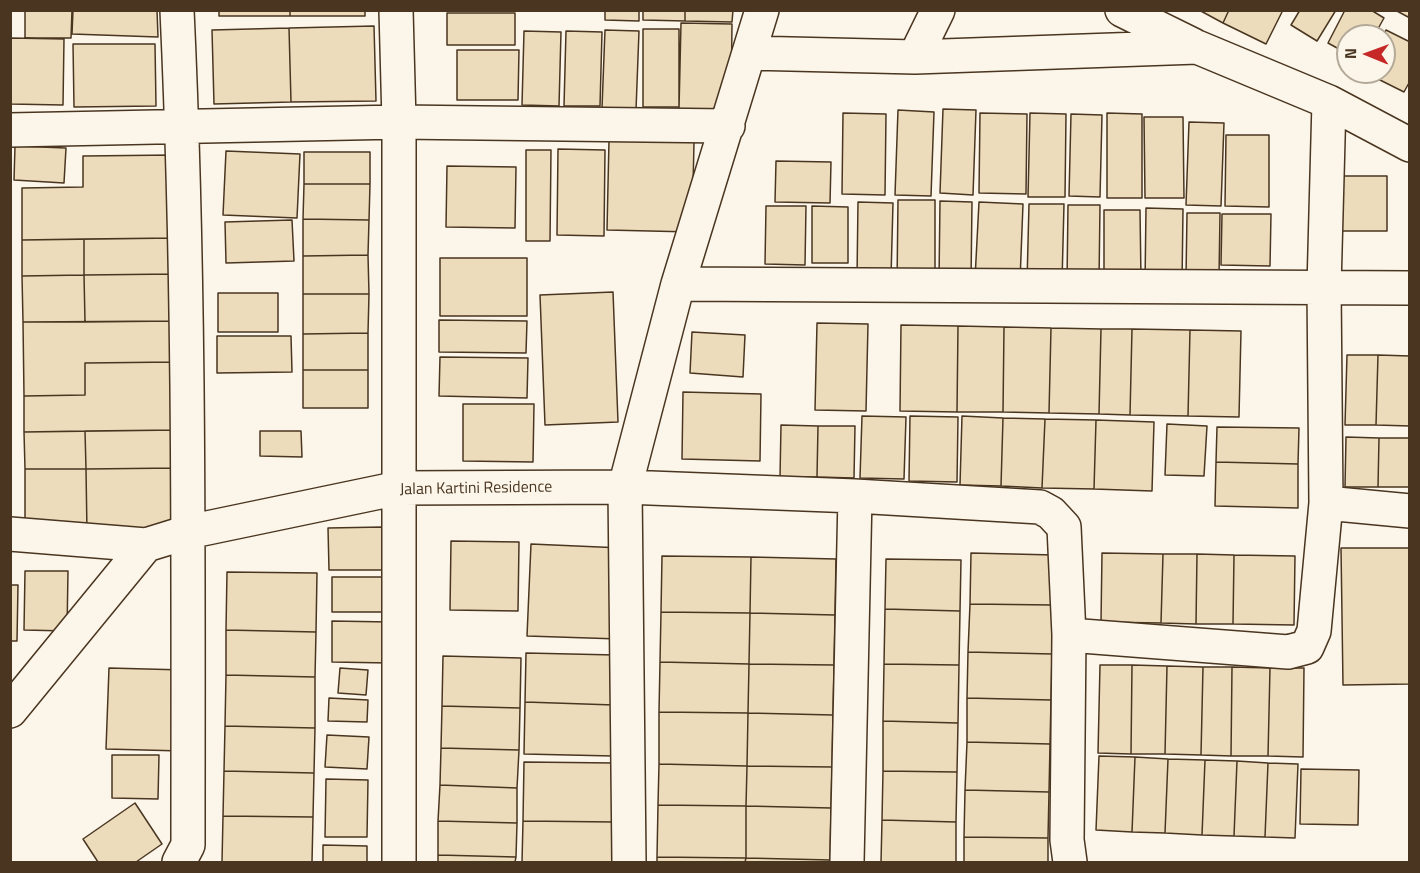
<!DOCTYPE html>
<style>
body{margin:0}
#map{position:relative;width:1420px;height:873px;overflow:hidden;background:#fbf6e9;font-family:"Titillium Web",sans-serif}
canvas{display:block}
.frame{position:absolute;inset:0;border:12px solid #4a3520;pointer-events:none}
.north{position:absolute;left:1336px;top:24px;width:60px;height:60px;box-sizing:border-box;background:#fbf6e9;border:2px solid #b4a999;border-radius:50%;rotate:271deg;font-size:16px;font-weight:700;line-height:24px;text-align:center;color:#4a3520}
.north::after{content:'';display:block;margin:auto;width:21px;height:27px;background:#c62828;clip-path:polygon(50% 0,100% 100%,50% 72%,0 100%)}
</style>
<div id="map">
<canvas width="1420" height="873"></canvas>
<div class="frame"></div>
<div class="north">N</div>
</div>
<script>
const context = document.querySelector('canvas').getContext('2d');
context.lineJoin = 'round';
function fillPath(path, color) {
  context.fillStyle = color;
  context.fill(path, 'evenodd');
}
function trace(path, color, width, dash) {
  context.strokeStyle = color;
  context.lineWidth = width;
  context.lineCap = dash ? 'butt' : 'round';
  context.setLineDash(dash || []);
  context.stroke(path);
}
function drawText(font, color, halo, rows, align = 'center') {
  context.font = font + ' "Titillium Web",sans-serif';
  context.lineWidth = 4.5;
  context.setLineDash([]);
  context.textBaseline = 'middle';
  context.strokeStyle = halo;
  context.fillStyle = color;
  for (const [text, x, y, turn = 0] of rows) {
    context.save();
    context.translate(x, y);
    context.rotate((+turn || 0) * Math.PI / 180);
    context.textAlign = isNaN(turn) ? turn : align;
    if (halo) context.strokeText(text, 0, 0);
    context.fillText(text, 0, 0);
    context.restore();
  }
}
const building = new Path2D(`
 M25,10H72L71,38H25Z
 M73,10H157L158,37L72,34Z
 M219,10H290V16H219Z
 M290,10H365V16H290Z
 M605,10H639V21L605,20Z
 M643,10H685V21L643,20Z
 M685,10H733L732,22L685,21Z
 M1199,10H1229L1223,23Z
 M1229,10H1283L1266,44L1223,23Z
 M1300,10H1336L1317,41L1291,25Z
 M1345,10H1371L1384,18L1374,36H1348V54L1328,43Z
 M1395,10H1410V18Z
 M447,13H515V45H447Z
 M681,23L732,24L731,110L679,109Z
 M374,26L376,101L291,102L289,28Z
 M289,28L291,102L214,104L212,30Z
 M643,29H679V107H643Z
 M605,30L639,31L636,110L602,108Z
 M1386,30L1410,42V81L1404,92L1364,72H1384L1383,36Z
 M524,31L561,32L559,106L522,105Z
 M566,31L602,32L600,106H564Z
 M10,38L64,39L63,105L10,104Z
 M73,44H155L156,106L74,107Z
 M457,50H519L518,100H457Z
 M943,109L976,110L973,195L940,193Z
 M898,110L934,112L931,196L895,195Z
 M843,113L886,114L885,195L842,194Z
 M980,113L1027,114L1026,194L979,193Z
 M1030,113L1066,114L1065,197H1028Z
 M1107,113L1142,114V198H1107Z
 M1071,114L1102,115L1100,197L1069,196Z
 M1144,117H1183L1184,198H1145Z
 M1189,122L1224,123L1221,206L1186,205Z
 M1226,135H1269V207L1225,206Z
 M609,140L694,142L692,232L607,230Z
 M15,146L66,148L64,183L14,180Z
 M558,149L605,150L604,236L557,235Z
 M526,150H551L550,241H526Z
 M226,151L300,154L297,218L223,215Z
 M304,152H370V184H304Z
 M174,155L175,238L22,240V188L83,187V156Z
 M776,161L831,162L830,203L775,202Z
 M447,166L516,167L515,228L446,227Z
 M1342,176H1387V231H1342Z
 M304,184H370L369,220L303,219Z
 M898,200H935V285L897,284Z
 M940,201L972,202L971,281L939,280Z
 M858,202L893,203L891,277H857Z
 M979,202L1023,204L1020,281L975,279Z
 M1029,204H1064L1062,282H1027Z
 M1068,205H1100L1099,282H1067Z
 M766,206H806L805,265L765,264Z
 M812,206L848,207V263H812Z
 M1146,208L1183,209L1182,284H1145Z
 M1104,210H1140L1141,280H1104Z
 M1187,213H1220L1219,278L1186,277Z
 M1222,214H1271L1270,266L1221,265Z
 M303,219L369,220L368,255L303,256Z
 M292,220L294,261L226,263L225,222Z
 M175,238V274L84,275V239Z
 M84,239V275L22,276V240Z
 M368,255L369,294H303V256Z
 M440,258H527V316H440Z
 M175,274V321L85,322L84,275Z
 M84,275L85,322H23L22,276Z
 M613,292L618,422L545,425L540,295Z
 M218,293H278V332H218Z
 M303,294H369L368,333L303,334Z
 M439,320L527,321L526,353L439,352Z
 M175,321L176,362L85,363V395L24,396L23,322Z
 M817,323L868,324L866,411L815,410Z
 M901,325L958,326L957,412L900,411Z
 M958,326L1004,327L1003,412H957Z
 M1004,327L1051,328L1049,413L1003,412Z
 M1051,328L1101,329L1099,414L1049,413Z
 M1101,329H1132L1130,415L1099,414Z
 M1132,329L1190,330L1188,416L1130,415Z
 M1190,330L1241,331L1239,417L1188,416Z
 M692,332L745,335L743,377L690,373Z
 M368,333V370H303V334Z
 M217,336H291L292,372L217,373Z
 M1347,355H1378L1376,425H1345Z
 M1378,355L1410,356V426L1376,425Z
 M440,357L528,358L527,398L439,396Z
 M176,362L177,430L24,432V396L85,395V363Z
 M303,370H368V408H303Z
 M683,392L761,394L760,461L682,459Z
 M463,404H534L533,462L463,461Z
 M862,416L906,417L904,479L860,478Z
 M910,416L958,417L957,482L909,481Z
 M962,416L1003,418L1001,486L960,485Z
 M1003,418L1045,419L1042,488L1001,486Z
 M1045,419L1096,420L1094,489L1042,488Z
 M1096,420L1154,422L1152,491L1094,489Z
 M1167,424L1207,426L1204,476L1165,475Z
 M781,425L818,426L817,477H780Z
 M818,426H855L854,478L817,477Z
 M1217,427L1299,428L1298,464L1216,462Z
 M177,430V468L86,469L85,431Z
 M85,431L86,469H25L24,432Z
 M260,431H301L302,457L260,456Z
 M1346,437L1379,438L1378,487H1345Z
 M1379,438H1410V487H1378Z
 M1216,462L1298,464V508L1215,506Z
 M177,468V532L87,533L86,469Z
 M25,469H86L87,533L25,534Z
 M383,527V570H329L328,528Z
 M451,541L519,542L518,611L450,610Z
 M531,544L622,548L619,639L527,636Z
 M1341,548H1410V684L1343,685Z
 M971,553L1054,555L1053,605L970,604Z
 M1102,553L1163,554L1161,623L1101,622Z
 M1163,554H1197L1196,624L1161,623Z
 M1197,554L1234,555L1233,624H1196Z
 M1234,555L1295,556L1294,625L1233,624Z
 M662,556L751,557L750,613L661,612Z
 M751,557L836,559L835,615L750,613Z
 M886,559L961,560L960,611L885,609Z
 M25,571H68L67,631L24,630Z
 M227,572L317,573L316,632L226,630Z
 M332,577H389V612H332Z
 M10,585H18L17,641H10Z
 M970,604L1053,605L1052,654L968,652Z
 M885,609L960,611L959,665L884,664Z
 M661,612L750,613L749,664L660,662Z
 M750,613L835,615L834,665L749,664Z
 M332,621L390,622L389,663L332,662Z
 M226,630L316,632L315,677L226,675Z
 M968,652L1052,654L1051,700L967,698Z
 M526,653L615,655L614,705L525,702Z
 M443,656L521,658L520,708L442,706Z
 M660,662L749,664L748,713L659,712Z
 M749,664L834,665L833,715L748,713Z
 M884,664L959,665L958,723L883,721Z
 M1100,665H1132L1131,754L1098,753Z
 M1132,665L1167,666L1165,754H1131Z
 M1167,666L1203,667L1201,755L1165,754Z
 M1203,667H1232L1231,756L1201,755Z
 M1232,667L1270,668L1268,756H1231Z
 M109,668L184,670L182,751L106,749Z
 M340,668L368,670L366,695L338,693Z
 M1270,668H1304L1303,757L1268,756Z
 M226,675L315,677V728L225,726Z
 M329,698L368,700L367,722L328,721Z
 M967,698L1051,700L1050,744L967,742Z
 M525,702L614,705L613,756L524,754Z
 M442,706L520,708L519,750L441,748Z
 M659,712L748,713L747,766L659,764Z
 M748,713L833,715L832,767L747,766Z
 M883,721L958,723L957,772L883,771Z
 M225,726L315,728L314,773L224,771Z
 M327,735L369,737L367,769L325,767Z
 M967,742L1050,744L1049,792L965,790Z
 M441,748L519,750L517,788L440,785Z
 M112,755H159L158,799L112,798Z
 M1099,756L1135,757L1132,832L1096,830Z
 M1135,757L1168,759L1165,833L1132,832Z
 M1168,759L1205,760L1202,835L1165,833Z
 M1205,760L1237,761L1234,836L1202,835Z
 M1237,761L1268,763L1265,837L1234,836Z
 M524,762L615,763L614,822L523,821Z
 M1268,763L1298,764L1295,838L1265,837Z
 M659,764L747,766L746,806L658,805Z
 M747,766L832,767L831,808L746,806Z
 M1301,769L1359,770L1358,825L1300,824Z
 M224,771L314,773L313,817L223,816Z
 M883,771L957,772L956,822L882,820Z
 M326,779L368,780L367,837H325Z
 M440,785L517,788V823L438,821Z
 M965,790L1049,792L1048,838L964,837Z
 M135,803L162,844L136,862H98L83,839Z
 M658,805L746,806V858L657,857Z
 M746,806L831,808L830,860L746,858Z
 M223,816L313,817L312,862H222Z
 M882,820L956,822V862H881Z
 M438,821L517,823L516,857L438,855Z
 M523,821L614,822L613,862H522Z
 M964,837L1048,838V862H964Z
 M323,845L367,846V862H323Z
 M438,855L516,857L515,862H438Z
 M657,857L746,858L745,862H657Z
 M746,858L830,860V862H745Z`);
fillPath(building, '#ecdcbc');
trace(building, '#4a3520', 1.5);
const minor = new Path2D(`
 M177,10C190,288 188,567 188,845L179,862
 M396,10L399,122V862
 M1122,10L1193,45
 M749,53L915,57L1197,47L1329,102L1324,287L1326,503L1314,631L1307,647L1288,652L1069,635
 M915,57L938,10
 M1329,102L1410,145
 M10,130L399,122L728,126
 M678,284L1410,288
 M1326,503L1410,511
 M10,534L146,545L188,532L399,488L625,487L855,496L1040,507L1051,513L1064,527L1069,635L1067,840L1070,862
 M10,711L146,545
 M629,862L625,487L678,284L762,10
 M847,862L855,496`);
trace(minor, '#4a3520', 36);
trace(minor, '#fbf6e9', 33);
drawText('16px', '#4a3520', '#fbf6e9', [
 ["Jalan Kartini Residence",476,489,-1]
]);
</script>
